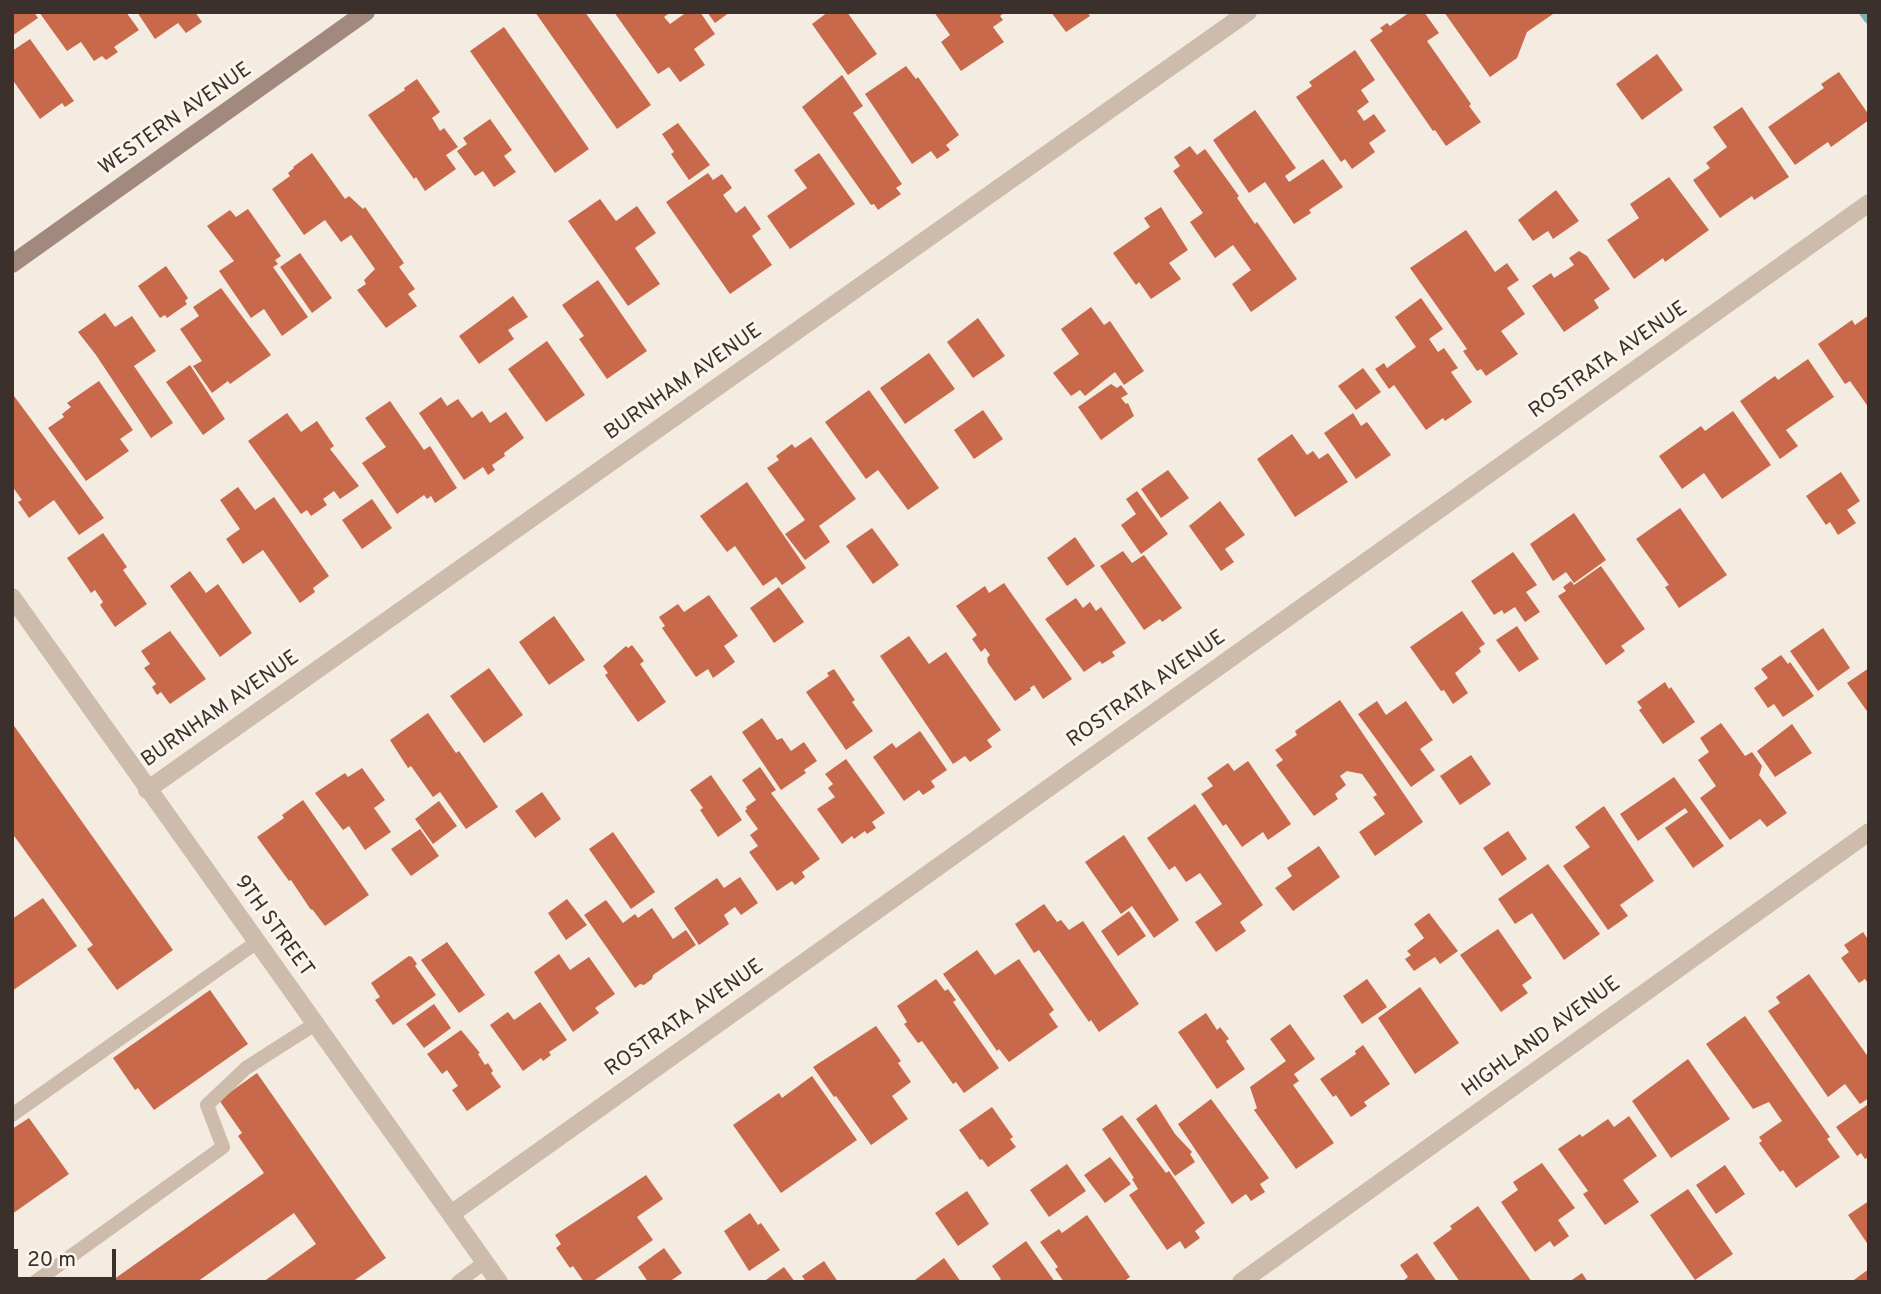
<!DOCTYPE html>
<style>
body{margin:0}
#map{position:relative;width:1881px;height:1294px;overflow:hidden;background:#f4ebe1;font-family:Overpass,sans-serif}
canvas{display:block}
.frame{position:absolute;inset:0;border:14px solid #3b302b;pointer-events:none}
.scale{position:absolute;left:14px;top:1249px;width:102px;height:32px;box-sizing:border-box;border:4px solid #3b302b;border-top:0;padding-left:9px;font-size:21px;line-height:24px;white-space:nowrap;color:#3b302b;-webkit-text-stroke:5px #fbf5ee;paint-order:stroke}
</style>
<div id="map">
<canvas width="1881" height="1294"></canvas>
<div class="frame"></div>
<div class="scale">20 m</div>
</div>
<script>
const context = document.querySelector('canvas').getContext('2d');
context.lineJoin = 'round';
function trace(path, color, width, dash) {
  context.strokeStyle = color;
  context.lineWidth = width;
  context.lineCap = dash ? 'butt' : 'round';
  context.setLineDash(dash || []);
  context.stroke(path);
}
function fillPath(path, color) {
  context.fillStyle = color;
  context.fill(path, 'evenodd');
}
function drawText(font, color, halo, rows, align = 'center') {
  context.font = font + ' Overpass,sans-serif';
  context.lineWidth = 6;
  context.setLineDash([]);
  context.textBaseline = 'middle';
  context.strokeStyle = halo;
  context.fillStyle = color;
  for (const [text, x, y, turn = 0] of rows) {
    context.save();
    context.translate(x, y);
    context.rotate((+turn || 0) * Math.PI / 180);
    context.textAlign = isNaN(turn) ? turn : align;
    if (halo) context.strokeText(text, 0, 0);
    context.fillText(text, 0, 0);
    context.restore();
  }
}
trace(new Path2D(`
 M1864,12L1869,19`), '#7fb0b2', 10);
fillPath(new Path2D(`
 M12,12H34L38,18L12,36Z
 M39,12H126L139,30L114,47L118,52L106,60L102,56L94,61L81,42L67,51Z
 M137,12H195L202,22L186,33L178,23L155,39Z
 M535,12H585L651,105L617,129Z
 M614,12H671L664,17L670,24L687,12H700L715,34L694,49L705,65L680,82L669,67L658,74Z
 M707,12H730L715,23Z
 M828,12H847L877,54L848,75L812,24Z
 M934,12H1005L1000,16L1003,20L993,27L1004,42L961,71L941,42L950,35Z
 M1051,12H1087L1090,16L1066,32Z
 M1410,12H1424L1439,33L1427,41L1471,104L1469,106L1481,122L1446,146L1435,130L1433,131L1370,40L1383,31L1380,28L1387,23L1390,26Z
 M1444,12H1552L1553,14L1527,32L1517,58L1490,77Z
 M504,27L589,149L555,173L470,51Z
 M30,39L74,101L65,107L62,103L40,119L12,79V51Z
 M1355,50L1375,80L1361,90L1369,102L1357,111L1364,121L1374,114L1386,131L1369,143L1375,152L1352,169L1345,159L1341,162L1296,97L1312,86L1309,82Z
 M1657,54L1683,90L1642,120L1616,84Z
 M906,66L916,79L918,77L959,135L946,145L950,150L937,159L931,151L912,164L865,94Z
 M1839,72L1869,115V120L1831,147L1828,142L1795,165L1768,127L1824,88L1821,84Z
 M842,75L863,106L853,113L902,184L896,188L901,194L878,210L874,204L871,205L802,107Z
 M417,79L440,112L432,118L440,131L444,128L458,147L446,155L456,169L425,191L416,177L414,179L368,115L405,90L404,88Z
 M1742,107L1789,177L1754,200L1752,196L1720,218L1693,180L1710,168L1706,163L1727,147L1713,127Z
 M1255,110L1296,168L1285,176L1289,182L1323,159L1343,187L1309,210L1311,213L1294,224L1265,182L1249,193L1213,140Z
 M490,119L512,150L504,156L516,172L494,187L483,171L475,176L457,151L467,144L463,138Z
 M678,123L710,165L689,180L671,154L674,152L662,134Z
 M1190,146L1197,155L1205,149L1239,196L1237,198L1255,224L1257,222L1297,279L1251,312L1232,284L1251,270L1233,245L1215,258L1190,222L1203,213L1173,171L1180,166L1174,157Z
 M312,153L345,199L349,196L363,209L365,207L404,263L399,267L415,289L408,294L417,306L386,328L357,290L366,284L364,280L375,269L351,235L341,242L325,220L304,235L272,189L290,176L288,173L294,168L293,167Z
 M819,153L855,204L790,249L767,216L807,188L794,170Z
 M708,173L713,180L722,174L732,188L723,195L736,213L745,206L761,229L752,236L772,265L730,294L666,202Z
 M1669,177L1709,230L1665,262L1663,258L1634,279L1607,240L1639,218L1630,204Z
 M1556,190L1579,221L1553,239L1548,231L1533,241L1518,220Z
 M600,199L616,221L637,206L656,233L635,248L660,284L628,306L568,221Z
 M1161,207L1188,250L1169,263L1181,279L1151,299L1139,282L1136,285L1113,253L1150,227L1144,218Z
 M248,209L281,256L275,260L278,264L273,267L308,317L282,336L264,309L251,318L219,271L234,261L207,226L230,210L236,217Z
 M1466,230L1495,272L1507,263L1519,280L1507,288L1525,314L1501,331L1518,354L1486,376L1481,369L1477,371L1463,351L1467,349L1410,268Z
 M1579,251L1587,256L1610,289L1594,300L1599,308L1564,332L1532,286L1551,273L1554,278L1574,265L1569,258Z
 M300,253L332,298L312,313L280,267Z
 M166,266L188,298L185,301L187,304L167,318L165,315L160,318L138,286Z
 M598,280L647,351L607,379L579,339L584,336L562,305Z
 M221,288L271,355L230,384L228,381L212,393L193,366L202,361L180,329L199,316L193,307Z
 M513,296L528,317L508,330L514,339L479,364L459,336Z
 M1421,298L1443,329L1429,339L1438,352L1444,348L1458,368L1451,372L1472,402L1445,421L1443,418L1426,430L1394,385L1389,389L1375,369L1384,363L1387,368L1416,347L1395,317Z
 M1091,307L1104,325L1110,321L1144,371L1124,385L1115,372L1085,396L1080,390L1071,396L1053,373L1079,354L1061,329Z
 M105,313L115,327L132,316L156,351L134,366L173,423L151,438L96,355L78,332Z
 M1869,315V408L1850,381L1845,384L1818,344L1852,320L1855,325Z
 M978,318L1005,356L973,378L947,342Z
 M547,341L585,395L546,422L508,369Z
 M929,353L955,389L905,424L880,388Z
 M1808,359L1834,397L1786,430L1798,446L1780,459L1740,401L1775,376L1778,380Z
 M190,365L225,419L203,435L166,382Z
 M1363,368L1381,392L1356,410L1338,386Z
 M99,381L133,430L120,439L129,451L86,481L48,428L64,417L62,414L71,407L67,403Z
 M1111,384L1117,388L1121,385L1128,394L1121,398L1126,404L1128,403L1134,416L1101,440L1078,407Z
 M869,390L939,488L908,510L878,470L866,479L825,422Z
 M14,396L104,518L79,535L54,500L29,518L18,502L22,500L12,486V397Z
 M441,397L447,406L458,399L472,418L482,411L490,423L506,412L524,438L504,453L505,456L492,465L495,470L488,475L483,467L464,480L419,413Z
 M390,401L424,450L430,446L457,488L435,503L431,496L427,499L424,495L397,514L362,463L386,447L365,418Z
 M983,410L1003,439L974,459L954,430Z
 M1733,411L1771,465L1722,499L1704,473L1682,489L1659,456L1701,426L1705,431Z
 M287,413L301,432L317,421L334,446L330,449L359,486L340,499L334,491L323,499L327,505L311,516L307,510L301,514L248,441Z
 M1353,413L1361,426L1367,422L1391,455L1356,479L1324,433Z
 M1292,434L1307,455L1313,451L1319,459L1328,453L1348,482L1295,517L1257,459Z
 M811,437L856,499L819,526L830,542L805,560L785,534L805,520L767,468L779,460L776,456L792,444L795,448Z
 M1168,470L1189,498L1161,518L1141,489Z
 M1841,472L1860,501L1847,510L1856,523L1838,535L1830,522L1826,525L1806,496Z
 M747,482L806,568L782,585L776,577L763,586L735,546L727,552L700,516Z
 M238,487L255,510L274,497L329,576L313,588L315,592L300,603L263,550L243,564L226,539L240,529L220,500Z
 M1137,491L1168,534L1141,554L1121,525L1136,514L1126,499Z
 M372,499L392,528L362,549L342,520Z
 M1220,501L1245,535L1225,549L1234,562L1221,571L1189,526Z
 M1680,508L1727,575L1679,608L1665,587L1669,585L1636,539Z
 M1574,513L1606,560L1574,583L1566,572L1553,581L1530,544Z
 M872,528L899,565L873,584L846,546Z
 M103,533L127,567L123,570L147,604L115,627L100,605L103,602L95,590L91,593L67,558Z
 M1075,537L1095,566L1067,586L1047,558Z
 M1123,551L1132,563L1144,555L1182,608L1162,622L1160,619L1144,630L1100,566Z
 M1513,552L1537,585L1526,592L1540,612L1525,622L1515,607L1504,614L1502,610L1494,615L1471,581Z
 M1601,566L1645,629L1621,646L1625,651L1606,665L1558,596L1566,591L1563,587L1571,581L1574,585Z
 M190,571L206,593L218,584L252,633L220,657L170,586Z
 M1004,583L1072,679L1043,699L1034,685L1030,688L1031,690L1015,701L988,663L987,658L990,655L985,648L981,652L972,639L977,635L956,606L985,586L989,593Z
 M779,587L804,622L774,643L750,608Z
 M709,595L738,636L724,646L735,662L713,678L708,669L696,677L662,628L665,626L659,617L678,604L684,612Z
 M1076,598L1083,608L1090,602L1096,611L1101,607L1126,643L1112,652L1115,656L1102,664L1100,661L1084,672L1045,619Z
 M1462,611L1485,644L1479,648L1481,652L1455,673L1468,693L1453,704L1444,690L1441,691L1410,647Z
 M554,616L585,660L549,685L519,642Z
 M1517,626L1539,659L1519,672L1496,640Z
 M1823,628L1850,668L1818,691L1790,651Z
 M170,631L206,679L170,704L161,692L157,695L152,687L156,684L144,668L150,664L141,651Z
 M909,636L929,664L946,652L1001,730L987,740L992,747L970,762L965,756L953,764L880,656Z
 M632,645L644,661L640,664L666,702L638,722L605,675L608,673L603,666L626,646L628,648Z
 M1781,655L1788,664L1790,662L1814,696L1783,717L1774,704L1768,708L1754,688L1768,678L1761,669Z
 M489,668L523,715L484,743L450,696Z
 M1869,668V714L1847,683Z
 M834,669L855,700L852,702L873,731L846,750L806,692L829,676L827,673Z
 M1665,682L1669,689L1671,687L1695,722L1663,744L1639,710L1642,708L1637,702Z
 M1340,700L1423,822L1375,856L1359,832L1385,814L1373,797L1377,795L1362,774L1347,771L1340,776L1346,785L1335,794L1338,799L1314,816L1276,765L1283,760L1275,750L1297,735L1295,731Z
 M1377,701L1386,715L1406,701L1433,740L1420,749L1435,770L1411,787L1358,714Z
 M428,713L456,753L459,751L498,807L466,829L440,792L433,797L411,766L408,768L390,740Z
 M762,718L777,740L782,738L791,751L804,742L817,761L804,770L806,773L781,790L742,732Z
 M12,723L173,950L117,990L87,949L93,945L12,833Z
 M1721,723L1745,756L1752,752L1762,766L1759,775L1787,813L1767,827L1760,819L1730,840L1700,798L1716,786L1698,760L1709,752L1700,738Z
 M1792,724L1812,753L1775,777L1757,751Z
 M920,731L947,770L931,781L935,787L923,795L919,790L904,801L873,757L892,743L896,748Z
 M1471,755L1491,784L1460,805L1440,776Z
 M846,759L885,813L872,822L876,828L867,834L865,831L854,839L852,836L842,844L817,809L835,797L828,788L833,784L825,774Z
 M1248,761L1291,824L1268,840L1263,832L1242,847L1226,824L1223,826L1201,794L1213,786L1207,778L1228,763L1234,771Z
 M760,767L776,790L771,793L820,859L802,872L805,877L795,885L792,881L777,891L749,852L758,846L750,835L758,829L745,811L747,809L746,807L756,800L742,780Z
 M362,768L385,800L374,808L391,832L365,850L349,826L343,830L315,793L345,773L348,777Z
 M711,775L742,820L718,837L700,810L703,808L690,790Z
 M1674,777L1724,846L1693,868L1665,828L1688,812L1685,808L1638,841L1620,814Z
 M542,792L561,819L535,838L515,811Z
 M303,800L369,895L325,926L312,909L311,910L291,880L289,881L257,837L284,818L282,815Z
 M439,801L457,826L433,844L415,819Z
 M1195,804L1263,905L1240,922L1246,931L1216,952L1195,922L1222,904L1200,873L1186,882L1175,866L1169,870L1147,838Z
 M1604,806L1654,881L1620,905L1628,916L1608,930L1563,866L1590,847L1575,827Z
 M420,829L439,856L411,876L391,849Z
 M1508,831L1527,859L1502,876L1483,848Z
 M613,832L655,892L631,909L589,849Z
 M1124,835L1179,920L1154,938L1132,906L1121,914L1085,862Z
 M1319,846L1340,877L1293,911L1275,888L1292,876L1287,868Z
 M1548,864L1600,934L1564,960L1532,913L1515,924L1498,899Z
 M740,877L758,903L741,915L735,907L724,915L729,924L699,945L674,908L717,878L724,888Z
 M43,898L77,946L12,991V919Z
 M567,899L587,925L566,940L548,913Z
 M606,900L623,923L635,914L638,918L652,908L673,939L686,930L696,945L653,975L652,979L644,985L640,984L635,988L584,915Z
 M1044,904L1057,922L1061,920L1069,930L1083,921L1139,1004L1099,1032L1091,1020L1089,1022L1039,950L1034,953L1015,924Z
 M1129,911L1146,936L1118,956L1101,931Z
 M1429,913L1458,951L1440,964L1435,957L1414,971L1405,959L1411,955L1407,951L1424,938L1414,924Z
 M1498,929L1532,978L1522,985L1528,993L1501,1012L1460,955Z
 M1863,932L1869,941V985L1865,979L1859,983L1841,958L1849,952L1844,945Z
 M447,942L485,995L459,1013L421,960Z
 M977,950L995,975L1019,959L1054,1010L1049,1014L1058,1027L1009,1062L999,1049L997,1051L943,974Z
 M559,954L570,970L589,957L615,994L595,1008L599,1013L573,1032L534,972Z
 M409,956L412,957L417,964L415,966L436,995L393,1025L375,1000L380,997L371,983Z
 M1809,974L1869,1058V1098L1860,1104L1845,1084L1828,1097L1768,1011L1780,1003L1776,997Z
 M936,979L945,991L948,989L956,1000L953,1002L999,1068L964,1093L956,1082L953,1084L922,1041L918,1043L904,1024L907,1022L897,1006Z
 M1367,979L1387,1007L1362,1024L1343,996Z
 M1420,987L1459,1043L1415,1074L1378,1018Z
 M210,990L248,1044L154,1110L138,1088L135,1090L113,1058Z
 M540,1002L567,1040L549,1052L551,1055L543,1061L541,1058L523,1071L490,1025L508,1012L514,1020Z
 M434,1004L451,1028L424,1048L406,1024Z
 M1206,1013L1217,1030L1220,1027L1229,1039L1226,1041L1245,1069L1217,1089L1178,1032Z
 M1745,1016L1830,1137L1827,1139L1840,1157L1796,1188L1783,1170L1780,1172L1759,1143L1762,1141L1759,1137L1782,1121L1769,1102L1753,1109L1706,1044Z
 M1290,1024L1315,1059L1294,1074L1299,1081L1293,1085L1334,1143L1296,1169L1254,1110L1257,1108L1250,1087L1286,1061L1270,1039Z
 M876,1026L901,1061L898,1063L911,1082L892,1096L908,1119L871,1145L836,1096L834,1097L813,1067Z
 M461,1030L480,1053L478,1054L485,1065L488,1063L493,1071L491,1073L501,1087L467,1111L452,1090L458,1086L447,1070L442,1074L427,1054Z
 M1363,1045L1390,1084L1364,1102L1367,1106L1351,1117L1336,1095L1333,1097L1320,1079L1356,1054L1355,1051Z
 M1688,1059L1730,1119L1671,1158L1632,1101Z
 M257,1073L386,1258L352,1282H263L316,1244L294,1213L197,1282H110L264,1173L238,1136L242,1133L219,1100Z
 M812,1076L857,1140L781,1193L733,1125L779,1093L782,1098Z
 M1211,1099L1269,1178L1260,1184L1265,1192L1251,1201L1246,1194L1232,1204L1178,1124Z
 M1156,1104L1175,1134L1192,1152L1190,1154L1195,1162L1175,1176L1136,1119Z
 M1867,1105L1869,1157L1865,1159L1861,1153L1857,1156L1836,1127Z
 M992,1107L1013,1137L1010,1139L1016,1147L988,1167L982,1159L980,1160L959,1130Z
 M1122,1115L1166,1173L1169,1171L1205,1223L1195,1231L1200,1238L1185,1249L1180,1241L1167,1250L1129,1195L1138,1189L1132,1179L1134,1178L1102,1129Z
 M1629,1116L1657,1156L1623,1180L1639,1202L1605,1225L1583,1194L1588,1191L1558,1149L1580,1134L1582,1137L1608,1119L1614,1127Z
 M29,1118L69,1174L12,1214V1129Z
 M1110,1157L1131,1184L1105,1203L1084,1175Z
 M1542,1163L1575,1208L1558,1220L1569,1236L1554,1247L1550,1241L1535,1252L1501,1202L1518,1190L1513,1182Z
 M1067,1164L1086,1191L1049,1217L1030,1190Z
 M1725,1165L1745,1194L1716,1214L1696,1185Z
 M646,1175L663,1199L637,1217L653,1240L592,1282H584L573,1266L570,1268L556,1248L561,1244L555,1235Z
 M1688,1189L1733,1254L1695,1280L1650,1215Z
 M967,1191L989,1224L958,1246L935,1213Z
 M1869,1201V1246L1848,1215Z
 M1478,1206L1532,1282H1460L1433,1243L1452,1229L1450,1226Z
 M750,1213L758,1225L761,1223L780,1250L749,1271L724,1231Z
 M1087,1215L1130,1277L1123,1282H1064L1055,1269L1058,1267L1040,1242L1059,1229L1062,1233Z
 M1026,1241L1055,1282H997L1001,1279L992,1266Z
 M664,1248L682,1273L669,1282H648L638,1267Z
 M1417,1253L1437,1282H1402L1408,1277L1400,1265Z
 M944,1258L961,1282H917L915,1280Z
 M824,1261L838,1282H806L802,1276Z
 M784,1267L795,1282H763Z
 M1869,1269V1282H1851Z
 M1582,1273L1588,1282H1569Z`), '#c8694b');
trace(new Path2D(`
 M12,1115L257,942
 M35,1282L223,1147L207,1105L246,1068L315,1024
 M458,1282L485,1262`), '#cdbbac', 14);
trace(new Path2D(`
 M147,790L1248,12
 M451,1214L1869,203
 M1241,1282L1869,832`), '#cdbbac', 18);
trace(new Path2D(`
 M12,597L499,1282`), '#cdbbac', 18);
trace(new Path2D(`
 M12,264L366,12`), '#a18a7d', 18);
drawText('21px', '#3b302b', '#fbf5ee', [
 ["WESTERN AVENUE",176,120,-35],
 ["ROSTRATA AVENUE",1609,361,-35],
 ["BURNHAM AVENUE",684,383,-35],
 ["ROSTRATA AVENUE",1147,690,-35],
 ["BURNHAM AVENUE",221,710,-35],
 ["9TH STREET",273,927,54],
 ["ROSTRATA AVENUE",685,1019,-35],
 ["HIGHLAND AVENUE",1542,1038,-36]
]);
</script>
